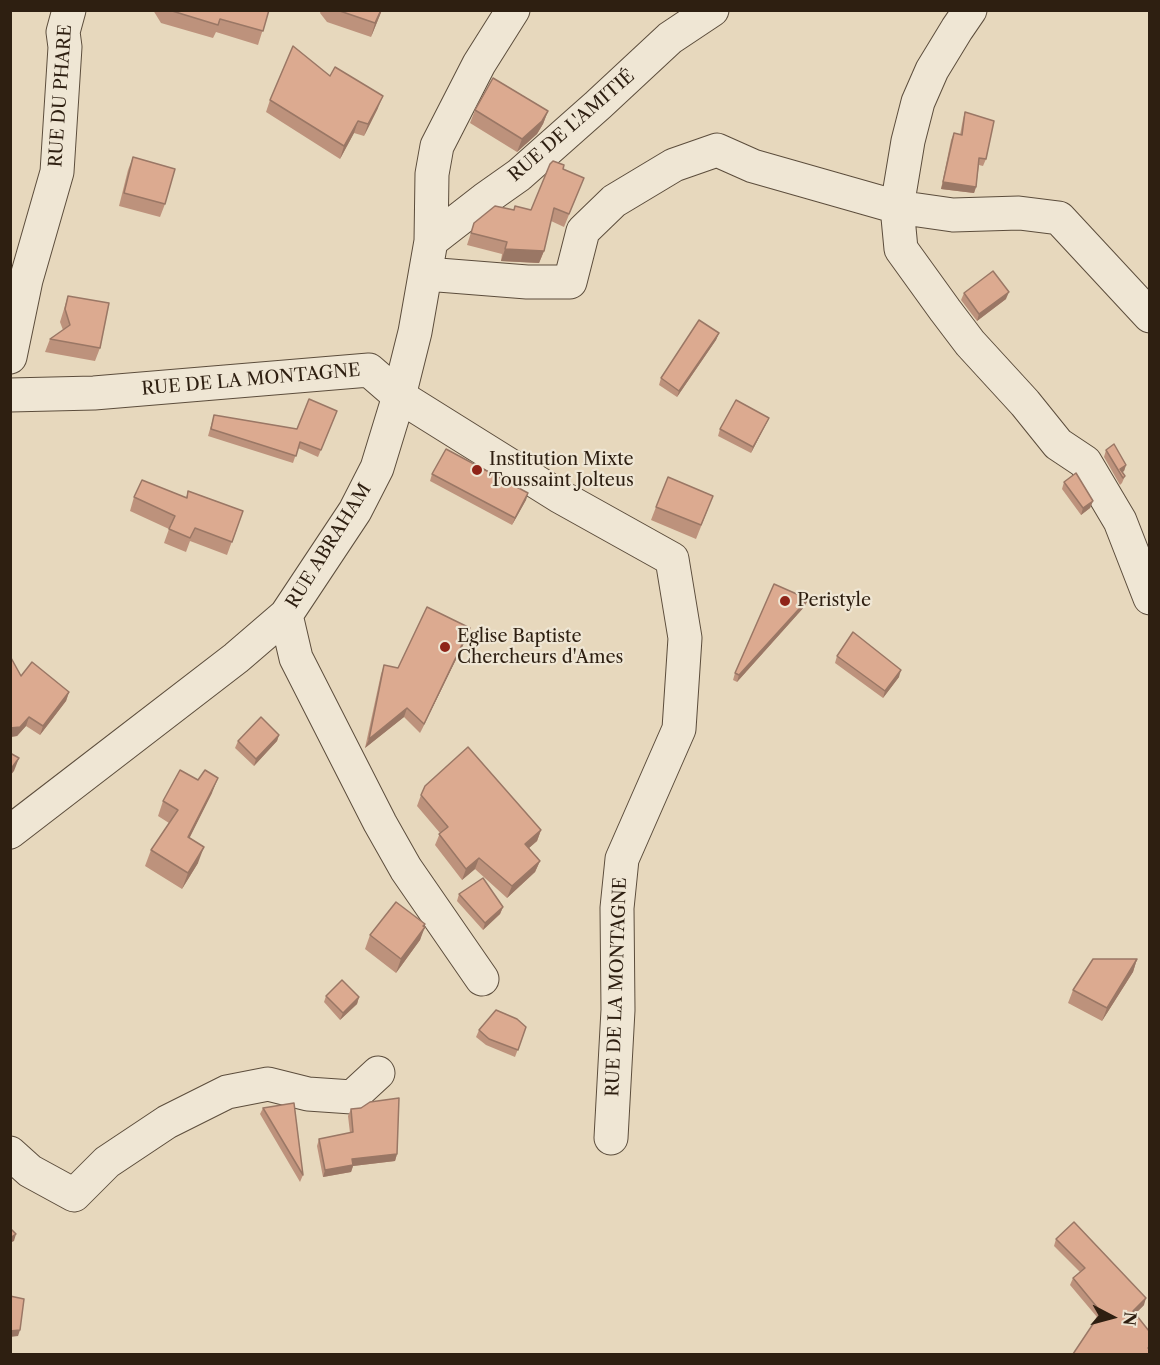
<!DOCTYPE html>
<meta charset="utf-8">
<style>
body{margin:0}
#map{position:relative;width:1160px;height:1365px;overflow:hidden;background:#e7d8bd;font-family:"Libre Caslon Text",serif}
canvas{display:block}
.frame{position:absolute;inset:0;border:12px solid #2e1f11;pointer-events:none}
.north{position:absolute;left:1082px;top:1287px;width:60px;height:60px;-webkit-text-stroke:4px #efe6d4;paint-order:stroke;rotate:96deg;font-size:16px;font-weight:700;line-height:24px;text-align:center;color:#2e1f11}
.north::after{content:'';display:block;margin:auto;width:21px;height:27px;background:#2e1f11;clip-path:polygon(50% 0,100% 100%,50% 72%,0 100%)}
</style>
<div id="map">
<canvas width="1160" height="1365"></canvas>
<div class="frame"></div>
<div class="north">N</div>
</div>
<script>
const context = document.querySelector('canvas').getContext('2d');
context.lineJoin = 'round';
function trace(path, color, width, dash) {
  context.strokeStyle = color;
  context.lineWidth = width;
  context.lineCap = dash ? 'butt' : 'round';
  context.setLineDash(dash || []);
  context.stroke(path);
}
function fillPath(path, color) {
  context.fillStyle = color;
  context.fill(path, 'evenodd');
}
function drawText(font, color, halo, rows, align = 'center') {
  context.font = font + ' "Libre Caslon Text",serif';
  context.lineWidth = 4.5;
  context.setLineDash([]);
  context.textBaseline = 'middle';
  context.strokeStyle = halo;
  context.fillStyle = color;
  for (const [text, x, y, turn = 0] of rows) {
    context.save();
    context.translate(x, y);
    context.rotate((+turn || 0) * Math.PI / 180);
    context.textAlign = isNaN(turn) ? turn : align;
    if (halo) context.strokeText(text, 0, 0);
    context.fillText(text, 0, 0);
    context.restore();
  }
}
const minor = new Path2D(`
 M970,10L957,29L932,70L918,102L908,141L897,207L901,249L945,310L970,343L1025,403L1058,444L1085,462L1120,521L1150,598
 M431,241L485,199L519,175L598,105L670,38L712,10
 M426,274L527,282H570L583,231L614,201L674,165L717,150L753,166L897,207L953,215L1019,213L1059,218L1150,316
 M10,357L26,280L57,172L65,47L63,32L69,10
 M10,395L94,393L369,370L399,396L559,496L672,559L685,638L679,729L622,859L617,908L618,1010L611,1138
 M286,615L296,658L380,823L406,869L482,979
 M10,832L236,658L286,615L355,511L377,468L399,396L415,332L431,241L432,174L437,146L479,64L513,10
 M10,1153L30,1171L74,1195L107,1162L167,1122L227,1092L268,1084L308,1094L352,1097L378,1073`);
trace(minor, '#5c4d3c', 35);
trace(minor, '#efe6d4', 33);
fillPath(new Path2D(`
 M153,10H269L258,45L216,32L213,38L161,23Z
 M321,10H382L371,37L327,22L320,13Z
 M330,76L378,108L364,136L354,133L340,159L266,112L270,100Z
 M475,110L548,111L543,124L537,134L517,152L470,123Z
 M965,112L986,159L983,166L979,165L976,187L974,193L941,189L951,140L954,133L960,135L963,119Z
 M133,157L165,204L160,217L119,206L128,170Z
 M563,169L579,190L564,227L551,221L544,251L539,263L501,261L502,254L467,245L474,223L514,210H531Z
 M964,293L1006,299L977,321L961,300Z
 M68,296L100,348L95,361L45,352L50,339L63,330L60,322Z
 M719,333L716,340L677,397L659,385L661,378Z
 M337,411L318,457L298,448L293,463L208,436L214,415L297,429Z
 M769,418L766,424L751,453L718,436L720,429Z
 M1106,450L1126,465L1124,471L1122,472L1125,476L1122,483L1120,485L1104,457Z
 M432,474L528,493L526,500L512,525L430,481Z
 M1064,482L1093,501L1090,508L1081,515L1062,489Z
 M188,491L243,511L227,555L190,541L186,552L164,543L169,529L130,511L134,497L186,498Z
 M656,507L708,509L696,539L651,520Z
 M808,599L805,606L737,682L733,680L735,673Z
 M470,628L467,637L420,733L404,717L365,748L381,674L384,665L398,668Z
 M10,656L21,676L69,692L66,701L40,735L26,726L17,736L10,737Z
 M837,656L899,677L883,698L835,663Z
 M279,735L277,741L254,766L235,748L238,741Z
 M212,793L189,838L198,863L182,889L145,866L151,850L169,823L158,816L163,801Z
 M421,795L541,830L537,841L529,848L540,861L535,872L507,898L475,869L462,880L435,845L440,833L417,806Z
 M459,894L503,907L500,914L483,930L457,901Z
 M424,926L420,940L396,973L365,949L370,935Z
 M1137,959L1133,972L1102,1021L1068,1003L1073,990Z
 M326,996L359,997L357,1004L340,1020L324,1002Z
 M526,1027L515,1057L486,1045L476,1037L479,1030Z
 M263,1108L303,1175L300,1182L260,1114Z
 M351,1109L397,1154L395,1161L353,1166L351,1172L323,1177L317,1146L319,1139L350,1133L348,1116Z
 M1056,1239L1144,1305L1135,1314L1097,1317L1070,1285L1073,1278L1080,1272L1054,1246Z`), '#bd927c');
fillPath(new Path2D(`
 M381,10H382L371,37L375,23Z
 M383,96L378,108L364,136L368,124Z
 M548,111L543,124L537,134L517,152L522,139Z
 M358,121L354,133L340,159L344,146Z
 M943,182L976,187L974,193L941,189Z
 M505,249L544,251L539,263L501,261Z
 M1009,292L1006,299L977,321L979,314Z
 M719,333L716,340L677,397L679,391Z
 M769,418L766,424L751,453L753,447Z
 M1126,465L1124,471L1120,474V469Z
 M528,493L526,500L512,525L515,518Z
 M1093,501L1090,508L1081,515L1083,508Z
 M808,599L805,606L737,682L739,675Z
 M470,628L467,637L420,733L424,724Z
 M901,670L899,677L883,698L885,691Z
 M69,692L66,701L40,735L43,726Z
 M407,708L404,717L365,748L369,739Z
 M29,717L26,726L17,736L10,737V728Z
 M279,735L277,741L254,766L256,759Z
 M19,758L14,771L10,776V770Z
 M218,778L212,793L182,853L188,837Z
 M541,830L537,841L521,855L525,844Z
 M204,847L198,863L182,889L188,873Z
 M479,858L475,869L462,880L466,869Z
 M540,861L535,872L507,898L512,886Z
 M503,907L500,914L483,930L485,923Z
 M425,924L423,930L425,927L420,940L396,973L401,959Z
 M1137,959L1133,972L1102,1021L1107,1008Z
 M359,997L357,1004L340,1020L343,1013Z
 M397,1154L395,1161L353,1166L351,1172L323,1177L325,1170L352,1159Z
 M16,1234L14,1241L10,1243V1238Z
 M1146,1298L1144,1305L1131,1318L1133,1311Z
 M20,1330L18,1336L10,1337V1331Z`), '#9a7765');
const building = new Path2D(`
 M169,10H269L263,31L220,19L218,25Z
 M337,10H381L375,23Z
 M293,46L330,76L335,67L383,96L368,124L358,121L344,146L270,100Z
 M493,78L548,111L542,121L522,139L475,110Z
 M965,112L994,121L986,159L979,158L976,187L943,182L954,133L962,135Z
 M133,157L175,169L165,204L124,193Z
 M553,161L564,165L563,169L584,178L569,214L554,208L544,251L505,249L507,242L471,233L474,223L495,206L514,210L515,206L531,210L550,164Z
 M993,271L1009,292L979,314L964,293Z
 M68,296L109,303L100,348L50,339L70,325L65,309Z
 M699,320L719,333L679,391L661,378Z
 M309,399L337,411L321,450L300,442L296,456L211,429L214,415L297,429Z
 M736,400L769,418L753,447L720,429Z
 M1114,444L1126,465L1120,469L1125,476L1123,478L1106,450Z
 M446,449L528,493L515,518L432,474Z
 M1076,473L1093,501L1083,508L1064,482Z
 M668,477L713,496L701,525L656,507Z
 M142,480L187,498L188,491L243,511L232,542L195,528L190,538L169,529L175,516L134,497Z
 M774,584L808,599L739,675L735,673Z
 M427,607L470,628L424,724L407,708L369,739L384,665L398,668Z
 M853,632L901,670L885,691L837,656Z
 M10,656L21,676L32,662L69,692L43,726L29,717L20,727L10,728Z
 M261,717L279,735L256,759L238,741Z
 M468,747L541,830L525,844L540,861L512,886L479,858L466,869L439,834L448,827L421,795L425,786Z
 M10,753L19,758L10,770Z
 M180,770L198,780L205,770L218,778L188,837L204,847L188,873L151,850L178,810L163,801Z
 M483,878L503,907L485,923L459,894Z
 M396,902L425,924L423,926L425,927L401,959L370,935Z
 M1093,959H1137L1107,1008L1073,990Z
 M342,980L359,997L343,1013L326,996Z
 M496,1010L517,1019L526,1027L518,1050L489,1039L479,1030Z
 M399,1098L397,1154L352,1159L353,1165L325,1170L319,1139L353,1132L351,1109L361,1108L370,1102Z
 M294,1103L303,1175L263,1108Z
 M1074,1222L1146,1298L1133,1311L1149,1331V1347L1148,1348L1149,1349V1354H1073L1101,1312L1073,1278L1085,1268L1056,1239Z
 M10,1228L16,1234L10,1238Z
 M10,1296L24,1299L20,1330L10,1331Z`);
fillPath(building, '#dcaa90');
trace(building, '#9a7765', 1.5);
for (const [x, y, r, color] of [
 [477,470,6,"#8f2418"],
 [785,601,6,"#8f2418"],
 [445,647,6,"#8f2418"]
]) {
  const dot = new Path2D();
  dot.arc(x, y, r, 0, 2 * Math.PI);
  context.fillStyle = color;
  context.fill(dot);
  trace(dot, '#efe6d4', 2);
}
drawText('18px', '#2e1f11', '#efe6d4', [
 ["RUE DU PHARE",61,96,-86],
 ["RUE DE L'AMITIÉ",572,126,-41],
 ["RUE DE LA MONTAGNE",251,380,-5],
 ["RUE ABRAHAM",329,546,-58],
 ["RUE DE LA MONTAGNE",617,987,-88]
]);
drawText('18px', '#2e1f11', '#efe6d4', [
 ["Institution Mixte",489,460],
 ["Toussaint Jolteus",489,481],
 ["Peristyle",797,601],
 ["Eglise Baptiste",457,637],
 ["Chercheurs d'Ames",457,658]
], 'left');
</script>
